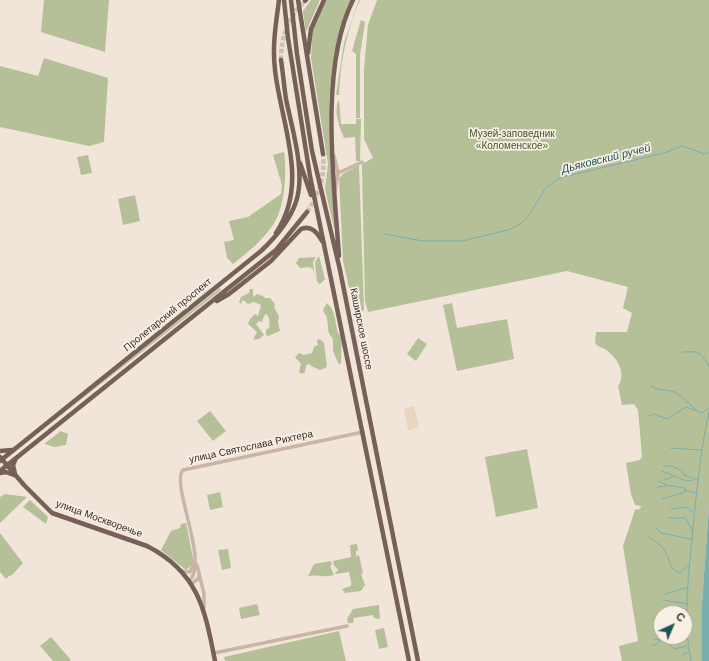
<!DOCTYPE html>
<meta charset="utf-8">
<style>
body{margin:0}
#map{position:relative;width:709px;height:661px;overflow:hidden;background:#f1e5d9;font-family:Arial,sans-serif}
canvas{display:block}
.north{position:absolute;left:653px;top:605px;width:40px;height:40px;box-sizing:border-box;background:#f9efe5;border:1px solid #aba099;border-radius:50%;rotate:44deg;font-size:11px;font-weight:700;line-height:16px;text-align:center;color:#352a26}
.north::after{content:'';display:block;margin:auto;width:14px;height:18px;background:#1c5556;clip-path:polygon(50% 0,100% 100%,50% 72%,0 100%)}
</style>
<div id="map">
<canvas width="709" height="661"></canvas>
<div class="north">С</div>
</div>
<script>
const context = document.querySelector('canvas').getContext('2d');
context.lineJoin = 'round';
function fillPath(path, color) {
  context.fillStyle = color;
  context.fill(path, 'evenodd');
}
function trace(path, color, width, dash) {
  context.strokeStyle = color;
  context.lineWidth = width;
  context.lineCap = dash ? 'butt' : 'round';
  context.setLineDash(dash || []);
  context.stroke(path);
}
function drawText(font, color, halo, rows, align = 'center') {
  context.font = font + ' Arial,sans-serif';
  context.lineWidth = 3.5;
  context.setLineDash([]);
  context.textBaseline = 'middle';
  context.strokeStyle = halo;
  context.fillStyle = color;
  for (const [text, x, y, turn = 0] of rows) {
    context.save();
    context.translate(x, y);
    context.rotate((+turn || 0) * Math.PI / 180);
    context.textAlign = isNaN(turn) ? turn : align;
    if (halo) context.strokeText(text, 0, 0);
    context.fillText(text, 0, 0);
    context.restore();
  }
}
fillPath(new Path2D(`
 M44,0H109L105,52L41,32Z
 M311,0H320L306,32L303,11Z
 M326,0H351C319,75 330,149 335,228H334L325,189L328,164L311,58L313,26Z
 M359,0H360C347,30 340,62 339,95H336L344,43Z
 M377,0H709V507L702,602V661H622L619,646L638,641L623,546L635,510L640,509L641,506L635,505L631,494L626,463L640,460L642,456L638,410L634,404L622,405L618,386C627,374 617,357 606,350C602,347 598,347 595,343L596,332H627L632,313L623,308L628,287L567,271L368,312L365,301L362,168V164L373,158L364,139V69L368,25ZM661,613H685V637H661Z
 M361,20L365,22L360,55V118H356V54L352,51Z
 M44,58L108,78L104,142L89,146L0,127V66L38,76Z
 M339,99L341,124H356V119H361L360,161H356L355,137L344,138C339,126 333,111 339,99Z
 M284,152C287,172 285,208 273,225C262,241 247,253 233,264L227,258L224,242L234,240L229,221L248,217L281,194L282,185L273,155Z
 M88,155L92,173L81,175L77,157Z
 M359,165L364,310L361,312L354,309L343,261L339,178L344,173Z
 M135,195L140,221L123,225L118,199Z
 M319,256L325,279L320,284L317,282L315,262Z
 M316,257L313,262L315,279L313,269L309,267L300,268L296,263L299,258Z
 M220,288L221,290L15,451Z
 M250,289H253V297L257,294L263,296L265,298H270L275,304L274,307L279,316L278,322L280,331L268,336L266,335V330L269,328C270,322 270,318 266,314L264,316L262,322L259,321L256,324L264,335L259,339L253,340L257,332L248,324L250,319L255,314L258,316L261,305L254,302L248,304L243,300L241,304L239,302L241,297L249,293Z
 M327,303C335,310 335,320 337,329C337,332 340,335 341,338C342,347 341,355 341,364L338,363L333,351V339C326,332 329,327 327,319C327,316 324,313 323,310Z
 M452,303L457,328L507,319L514,359L457,371L443,305Z
 M418,338L427,344L416,361L407,354Z
 M320,339L324,343L327,367L320,370L311,366L310,364L306,365L305,372L302,374L299,372L301,364L295,357L299,353L304,355L312,353L314,347L318,345L317,340Z
 M210,411L226,431L213,441L197,421Z
 M61,431L68,434L66,445L55,447L44,444Z
 M527,449L538,508L496,517L485,457Z
 M220,492L223,507L210,510L207,495Z
 M5,494L27,497L0,523V497Z
 M30,500L48,517L46,524L23,507Z
 M186,523L194,563L186,570L161,550L171,531L180,528L181,524Z
 M0,533L23,563L11,576L10,575L6,579L0,572Z
 M357,544L358,551H356V556L359,555L363,573L361,574L365,585L361,591L345,593L342,589L351,586V583L354,582H351L349,572L336,574L335,572L338,571L337,568L334,566L333,561L351,557L350,545Z
 M228,549L231,568L222,570L218,550Z
 M331,561L332,565L330,566L334,575C323,578 318,574 308,576L314,564Z
 M257,604L260,615L241,619L239,608Z
 M379,605L380,619L374,618L373,615L354,618L353,623H348L347,619L353,609Z
 M384,628L388,647L379,649L375,630Z
 M339,631L346,661H225L224,657Z
 M51,637L71,660L69,661H53L40,646Z`), '#b5c099');
fillPath(new Path2D(`
 M414,406L419,427L408,430L404,408Z`), '#ead5c0');
fillPath(new Path2D(`
 M709,507V661H702V602Z`), '#78aeae');
trace(new Path2D(`
 M384,234L423,241H462L508,230L519,225L528,217L545,189L559,178L664,153L682,146L704,154L709,152
 M682,352C700,351 700,352 709,366
 M650,385C661,393 663,388 674,392C684,396 693,410 702,413L709,408
 M649,416L654,414L667,419L686,407L697,411
 M670,448L701,450
 M664,466H672L683,471L684,475L698,480
 M662,471L686,481L693,480
 M664,480L673,477
 M658,481L666,485L685,488V490L695,493
 M657,487L665,486
 M662,499L685,492V490
 M671,509L687,507L693,513
 M669,518H685L693,531
 M656,528L661,533L691,539
 M647,536C653,540 661,544 665,551C671,559 668,570 680,573L686,566H690
 M665,594L688,587
 M663,600L688,604
 M683,613L687,610
 M654,639L666,641L674,649L687,646
 M653,646L661,641
 M682,655L689,652
 M691,661C683,622 688,578 692,539C696,496 700,453 709,411`), '#78aeae', 1);
trace(new Path2D(`
 M281,60C281,36 288,18 305,1
 M307,212C320,193 325,176 323,154`), '#cbc0b5', 4.5, [4.5, 2]);
trace(new Path2D(`
 M334,156L338,173L335,191
 M338,173L362,162
 M197,565L204,594V608
 M180,571L190,572L194,563
 M189,581C210,563 170,483 183,470L363,432
 M191,584L198,579L199,575
 M214,653L347,626`), '#c9b4a5', 3.5);
trace(new Path2D(`
 M284,0L288,38L310,176L409,661
 M291,0L297,54L312,151L340,270L418,661
 M298,0L323,154
 M305,1L306,0
 M308,53L311,29L324,0
 M300,163L311,195
 M276,233C310,183 281,124 275,70C272,46 276,23 279,0
 M339,256C334,182 319,68 353,0
 M217,301L229,294L271,261L301,229C311,225 317,232 322,241
 M0,451L12,450
 M0,457L24,485L52,513L147,546C198,572 205,609 215,661
 M0,461L261,251C276,237 289,222 296,202C306,172 292,129 286,99C284,86 283,73 281,60
 M0,471L276,250L307,212
 M0,473L6,472L14,475
 M15,474L13,465L16,458`), '#776057', 4.5);
drawText('10px', '#46532a', '#f9efe5', [
 ["Музей-заповедник",512,134],
 ["«Коломенское»",512,146]
]);
drawText('10px', '#352a26', '#f9efe5', [
 ["Пролетарский проспект",168,315,-39],
 ["Каширское шоссе",361,329,79],
 ["улица Святослава Рихтера",251,447,-12],
 ["улица Москворечье",99,519,20]
]);
drawText('italic 11px', '#1c5556', '#f9efe5', [
 ["Дьяковский ручей",606,159,-14]
]);
</script>
